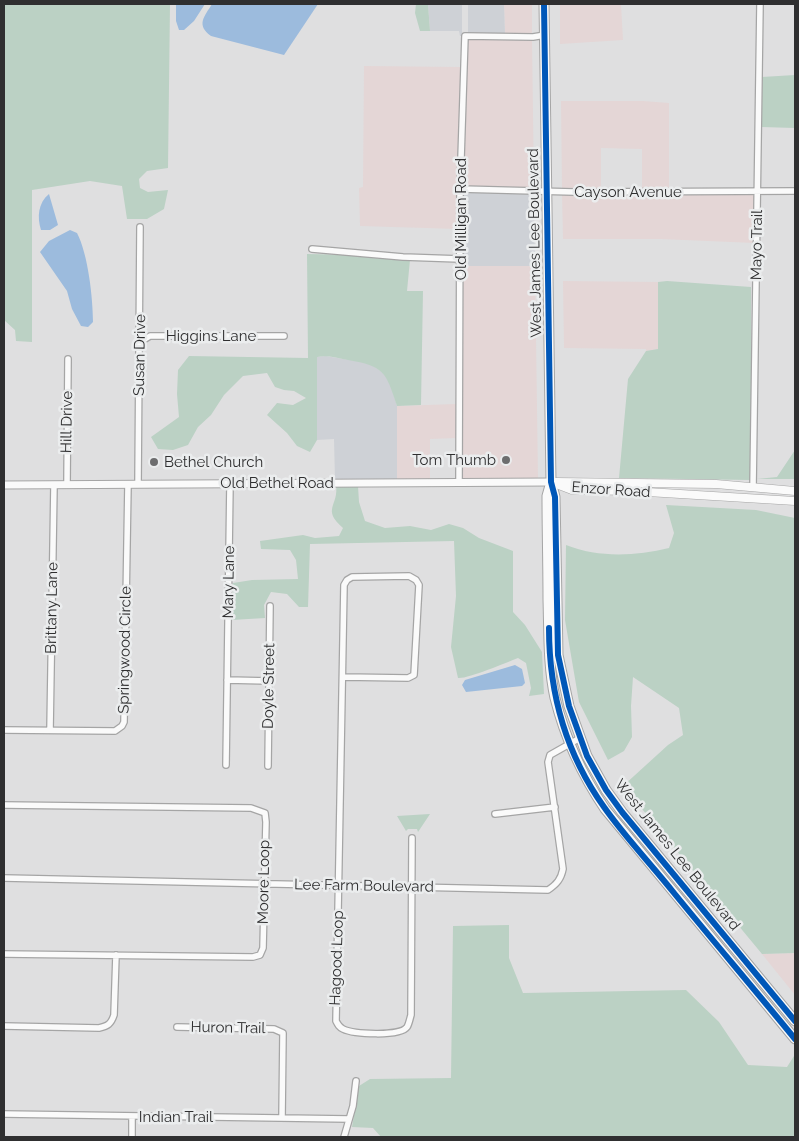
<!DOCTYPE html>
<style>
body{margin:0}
#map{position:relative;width:799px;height:1141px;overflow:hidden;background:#dfdfe0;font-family:Raleway,sans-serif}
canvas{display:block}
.frame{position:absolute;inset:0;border:5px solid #2f2f30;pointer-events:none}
</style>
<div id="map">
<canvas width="799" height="1141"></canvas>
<div class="frame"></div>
</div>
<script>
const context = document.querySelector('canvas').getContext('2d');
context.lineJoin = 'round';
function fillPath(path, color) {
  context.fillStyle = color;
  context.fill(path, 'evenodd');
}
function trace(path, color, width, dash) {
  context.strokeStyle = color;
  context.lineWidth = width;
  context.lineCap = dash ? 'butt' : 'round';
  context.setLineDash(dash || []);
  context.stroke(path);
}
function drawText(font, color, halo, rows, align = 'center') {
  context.font = font + ' Raleway,sans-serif';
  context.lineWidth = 5;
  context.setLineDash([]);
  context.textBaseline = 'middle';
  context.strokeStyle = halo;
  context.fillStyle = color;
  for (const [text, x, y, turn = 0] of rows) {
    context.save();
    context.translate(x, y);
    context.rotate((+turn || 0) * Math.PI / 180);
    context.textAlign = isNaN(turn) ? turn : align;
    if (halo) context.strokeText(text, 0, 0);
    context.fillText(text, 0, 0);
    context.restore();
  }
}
fillPath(new Path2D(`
 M504,4H532V35L505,34Z
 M560,4H621L623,40L560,44Z
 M468,38L532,39L534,189L463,186Z
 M364,66L461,67L458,229L360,226L359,188L363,187Z
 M561,101H643L669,103V189H642V149L601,148V189L562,190Z
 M755,194V243L660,239H563L562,195Z
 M463,266H535L538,479L462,480Z
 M563,281L658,282V349L646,351V349L564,348Z
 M456,404V438L430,439V480H397V406Z
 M795,953V995L762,954Z`), '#e4d6d6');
fillPath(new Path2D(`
 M428,4H462V36H460L459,31H430Z
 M468,4H504L505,34L468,33Z
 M463,192L534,194L535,266H463Z
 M325,356L369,363L383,372L390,382L397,406V480H335L334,439L317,440V357Z`), '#ced1d6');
fillPath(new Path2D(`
 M4,4H170L168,168L147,171L139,179L140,188L148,192L168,190L164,209L147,219H127L122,186L90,181L32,190V342L16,341L15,330L4,320Z
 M416,4H428L430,31H420L415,13Z
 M795,75V128L761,127L762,77Z
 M307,254L359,255L370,258L410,260L407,291H423L421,405L397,406C386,372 384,366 348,360C337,358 327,355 317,357V440L310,452L297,446L287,433L267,415L277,403L293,405L306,398L294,391L284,390L275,387L267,373L243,376L224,395L211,415L198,427L188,445L173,450L158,449L151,437L179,417L177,394L178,370L189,356L308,358Z
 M667,281L751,287V480L619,478L628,379L646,351L658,349V282Z
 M795,450V479H757L777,477Z
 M336,485L358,486L359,502L365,521L385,528L410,526L431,530L449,524L463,528L479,538L513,551V612L525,625L542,652L544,694L529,696L531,688L526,663L518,658C505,663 468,679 458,678L451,647L456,596L454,541L310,544L308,607H299L287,594L271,592L264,605L265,618L232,620L233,583L252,580L298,579L296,560L290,550L261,549L260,541L303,535L315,538L339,536L343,528C321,509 339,506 336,485Z
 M666,505L756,510L795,518V953L762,954L623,786L668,745L683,735L679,708L633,677L631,706L632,737L624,751L608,760L579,702L565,620L566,545C599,558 635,556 669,548L674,533Z
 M430,814L418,832L417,829H408L406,831L397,816Z
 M509,925V958L523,993L686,990L719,1022L748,1065L787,1067L794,1056L795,1058V1137H381L373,1128L352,1127L359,1086L370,1079L451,1078L453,926Z`), '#bbd1c4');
fillPath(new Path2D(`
 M176,4H205L194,21L184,30H179L176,21Z
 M212,4H318L284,55L211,36C196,25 204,17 212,4Z
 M49,194L58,225L50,230H41C37,217 38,203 49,194Z
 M70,230L77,233C88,254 93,298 93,322L88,327L81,326L72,309L67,291L40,252L49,241Z
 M515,665L522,669L525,683L522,686L466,692L462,685L465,680Z`), '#9cbbdd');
const minor = new Path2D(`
 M460,189L574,192L795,191
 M312,249L403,257L460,259
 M140,342L150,336H284
 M459,482L460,189L465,36L533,37L545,35
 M67,484L68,359
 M138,484L140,227
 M753,487L760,4
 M343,677L408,678L414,675L419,585L416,580L409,576L352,577L347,580L344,585L336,1021C338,1025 339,1027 343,1029C353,1034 400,1037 407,1027C409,1024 410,1018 411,1015L412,838
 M227,680L269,681
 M4,730L115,731L122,726L124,722L128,484
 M50,730L54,485
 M226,765L230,483
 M268,766L270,606
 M4,805L251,808L265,813L266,822L263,948L260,955L253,957L4,954
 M495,814L555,807
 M4,878L548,890C557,884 561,879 563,869L548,762L550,755L580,738
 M4,1026L99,1028C108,1026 111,1024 114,1015L116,955
 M177,1027L274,1029L283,1033L282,1118
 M4,1114L349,1119
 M132,1117V1137
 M344,1137L353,1106L356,1081`);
const tertiary = new Path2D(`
 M4,485L551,482`);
const secondary = new Path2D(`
 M551,482L572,490L631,491L795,501
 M556,482L716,484L795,491`);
const primary = new Path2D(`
 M544,4L551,482L555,497L558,655L569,706L587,756L606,790L622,812L795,1021
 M551,482L547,496C547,530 548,565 548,599C549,632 548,666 555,698C565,738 582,775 605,809L795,1039`);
trace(minor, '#a5a5a5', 8);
trace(tertiary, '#a5a5a5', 9);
trace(secondary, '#a5a5a5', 9);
trace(primary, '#a5a5a5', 11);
trace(minor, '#fafafa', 5.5);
trace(tertiary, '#fafafa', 7);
trace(secondary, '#fafafa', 8);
trace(primary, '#fafafa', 9);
trace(new Path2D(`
 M544,4L551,482L555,497L558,655L569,706L587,756L606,790L622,812L795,1021
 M549,628C549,693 566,754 604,807C625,837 651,864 674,893C714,942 755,990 795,1039`), '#0057b8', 6);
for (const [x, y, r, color] of [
 [506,460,5,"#6d6d6e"],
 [154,462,5,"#6d6d6e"]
]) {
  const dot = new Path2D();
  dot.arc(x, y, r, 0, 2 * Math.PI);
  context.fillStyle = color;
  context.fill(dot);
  trace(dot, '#ebedee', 2);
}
drawText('15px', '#2f2f30', '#ebedee', [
 ["Cayson Avenue",628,192],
 ["Old Milligan Road",461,219,-90],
 ["West James Lee Boulevard",535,243,-91],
 ["Mayo Trail",757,245,-89],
 ["Higgins Lane",211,336],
 ["Susan Drive",140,355,-89],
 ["Hill Drive",67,422,-89],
 ["Old Bethel Road",277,483],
 ["Enzor Road",611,490,4],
 ["Mary Lane",229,582,-89],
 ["Brittany Lane",52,608,-89],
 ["Springwood Circle",125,650,-89],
 ["Doyle Street",269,686,-89],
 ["West James Lee Boulevard",677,855,51],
 ["Moore Loop",264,882,-89],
 ["Lee Farm Boulevard",364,886,1],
 ["Hagood Loop",337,958,-88],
 ["Huron Trail",228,1028,1],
 ["Indian Trail",176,1117]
]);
drawText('15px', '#2f2f30', '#ebedee', [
 ["Tom Thumb",496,460],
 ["Bethel Church",164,462,"left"]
], 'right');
</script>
